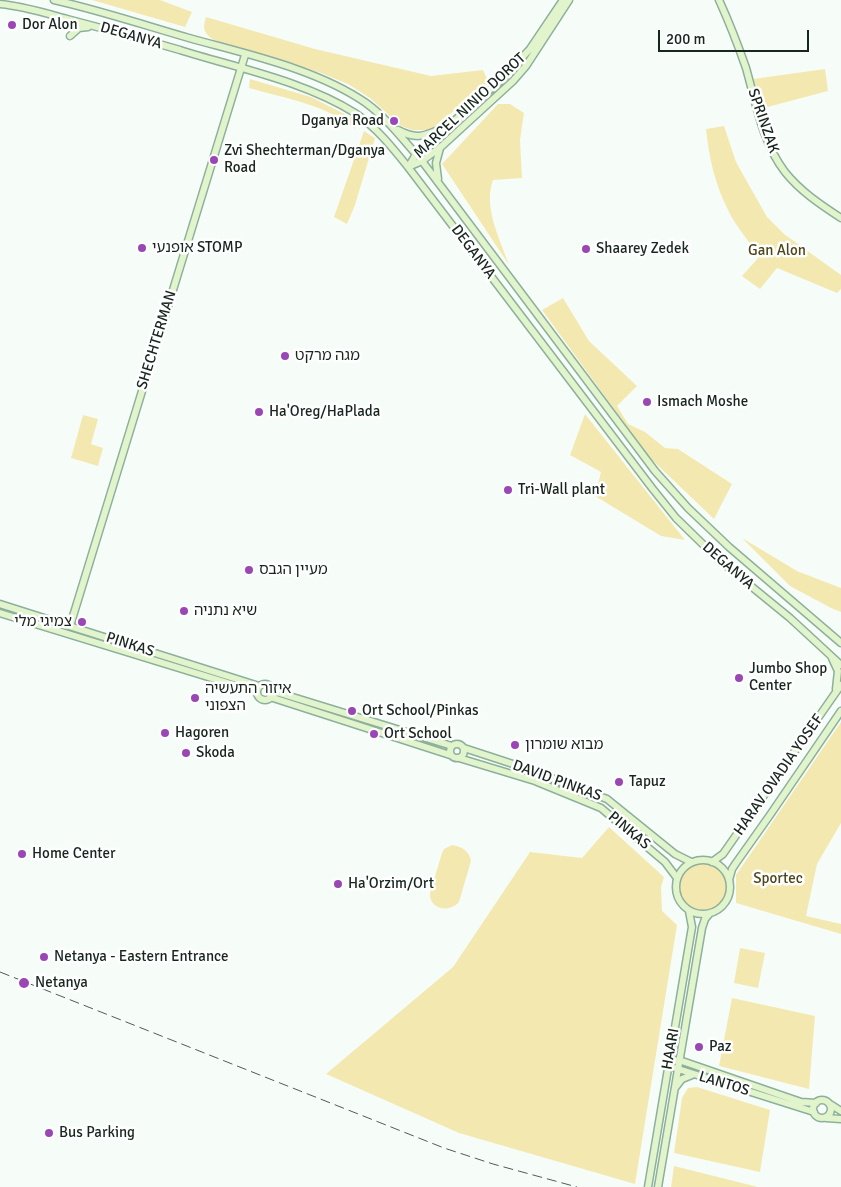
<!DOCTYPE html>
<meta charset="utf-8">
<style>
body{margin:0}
#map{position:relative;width:841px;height:1187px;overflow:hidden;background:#f6fdf9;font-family:Signika,sans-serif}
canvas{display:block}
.scale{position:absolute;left:658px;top:30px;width:151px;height:22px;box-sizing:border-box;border:2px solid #18261f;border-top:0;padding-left:6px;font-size:15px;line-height:18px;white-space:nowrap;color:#18261f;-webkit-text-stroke:4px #fff;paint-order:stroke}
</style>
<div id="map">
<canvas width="841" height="1187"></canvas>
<div class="scale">200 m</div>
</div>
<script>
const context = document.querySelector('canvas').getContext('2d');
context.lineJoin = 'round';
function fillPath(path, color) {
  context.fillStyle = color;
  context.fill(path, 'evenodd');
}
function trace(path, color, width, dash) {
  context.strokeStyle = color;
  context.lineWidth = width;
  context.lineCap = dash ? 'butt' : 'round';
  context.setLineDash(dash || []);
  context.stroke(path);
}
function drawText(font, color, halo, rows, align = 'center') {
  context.font = font + ' Signika,"Noto Sans Hebrew",sans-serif';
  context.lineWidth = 5;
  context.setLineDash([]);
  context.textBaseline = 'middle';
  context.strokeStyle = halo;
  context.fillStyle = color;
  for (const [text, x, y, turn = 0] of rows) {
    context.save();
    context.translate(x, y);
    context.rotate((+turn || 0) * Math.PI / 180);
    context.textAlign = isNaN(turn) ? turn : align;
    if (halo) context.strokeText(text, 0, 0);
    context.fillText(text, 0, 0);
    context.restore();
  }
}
fillPath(new Path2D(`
 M92,0H160L192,12L185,27Z
 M206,17L315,49L431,76L483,70L489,83L430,130H412L401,126L370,98L348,84L321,73L214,40C204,34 202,28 206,17Z
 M825,69L828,91L760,109L753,79Z
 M250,79L311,97L358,121L355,129C327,105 284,98 249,88Z
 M498,104H510L524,113L520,140L522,178L493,180C483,207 500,239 509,265L442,164Z
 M724,126L736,162L767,217L784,234L841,275V289L837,293L777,268L760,289L742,276L759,257C750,242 737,228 729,212C715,185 709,158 706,129Z
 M364,131L375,138L355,205L347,224L334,217Z
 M563,298L589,341L637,386L617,406L628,424L645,432L665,448L678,449L732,484L714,519L649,457L542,310Z
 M585,414L685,540L661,536L595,496L601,472L570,455Z
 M83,415L98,419L91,444L103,448L98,466L71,458Z
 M742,538L797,571L841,588V612L831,608L790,586Z
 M841,722V823L817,864L806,916L841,924V934L736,903V875Z
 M609,827L664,877L661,887L662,911L677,925L635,1184L459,1133L326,1074L453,967L530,852L582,858Z
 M452,845C462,847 469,850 471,861L459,902C450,913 429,910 430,893L442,853L444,849Z
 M679 887a24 24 0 1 1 48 0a24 24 0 1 1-48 0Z
 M740,948L765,953L758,988L734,983Z
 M732,998L815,1016L809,1089L719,1066Z
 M697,1087L770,1110L760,1172L674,1153L682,1098L688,1088Z
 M674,1166L758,1187H671Z`), '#f3e9b0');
const secondary = new Path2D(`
 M54,0C99,10 144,25 189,38C246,54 317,69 366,103C388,119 404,141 422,161L655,471L688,508L729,547L841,643
 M719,0C729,22 738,45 746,68C756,103 762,142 785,172C800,191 821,205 841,218
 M0,4C23,6 45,13 67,19C105,29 142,39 180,50C237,68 304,81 355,113C376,127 392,147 408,167L652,488L676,518L719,560L790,618L841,665
 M70,36L79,28L88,27
 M398,130C415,139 423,137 440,129
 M409,166L416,154L500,81L530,49L563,0
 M408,167L422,161L442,146L513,81L526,66L569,0
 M438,179L436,163L440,148
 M0,604L259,686
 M0,613L257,692
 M70,626L245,55
 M832,658L838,671L836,689
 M257 692a8 8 0 1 1 16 0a8 8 0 1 1-16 0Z
 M273,691L452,746
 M270,697L450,755
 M450 751a7 7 0 1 1 14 0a7 7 0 1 1-14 0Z
 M464,748L519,766L607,799L675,854L691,862
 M459,758L535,781L601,808L665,862L677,878
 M676 887a27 27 0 1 1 54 0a27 27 0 1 1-54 0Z
 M712,862L723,854L841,685
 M729,880L732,869L736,863L770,815L841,711
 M669,1062L679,1060L801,1102L816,1103
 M675,1068L814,1112
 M675,1088L682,1079L692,1075
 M813 1109a9 9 0 1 1 18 0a9 9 0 1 1-18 0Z
 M830,1104L841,1111
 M826,1118L841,1119
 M648,1187L692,927L689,911
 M658,1187L702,928L705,919L710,913`);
trace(secondary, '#8db09d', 9);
trace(secondary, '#e2f4cc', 6);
trace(new Path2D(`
 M0,972L444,1148L493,1164L577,1187`), '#4f5c55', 1, [10, 5]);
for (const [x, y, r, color] of [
 [12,25,5,"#9a46b5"],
 [394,121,5,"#9a46b5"],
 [214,160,5,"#9a46b5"],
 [142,248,5,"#9a46b5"],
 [586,249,5,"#9a46b5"],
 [285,356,5,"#9a46b5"],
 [647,402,5,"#9a46b5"],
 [259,412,5,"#9a46b5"],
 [508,490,5,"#9a46b5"],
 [249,570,5,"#9a46b5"],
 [184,611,5,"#9a46b5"],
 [82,622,5,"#9a46b5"],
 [739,678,5,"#9a46b5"],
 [195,698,5,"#9a46b5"],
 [352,711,5,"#9a46b5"],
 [165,733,5,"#9a46b5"],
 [374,734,5,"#9a46b5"],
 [515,745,5,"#9a46b5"],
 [186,753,5,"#9a46b5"],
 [619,782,5,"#9a46b5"],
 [22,854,5,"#9a46b5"],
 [338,884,5,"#9a46b5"],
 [44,957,5,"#9a46b5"],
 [24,983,6,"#9a46b5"],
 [699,1047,5,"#9a46b5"],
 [49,1133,5,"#9a46b5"]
]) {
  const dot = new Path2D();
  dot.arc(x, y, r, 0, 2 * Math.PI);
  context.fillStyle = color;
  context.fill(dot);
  trace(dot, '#fff', 2);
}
drawText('15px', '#18261f', '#fff', [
 ["Dor Alon",22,25],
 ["Dganya Road",384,121,"right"],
 ["Zvi Shechterman/Dganya",224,151],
 ["Road",224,168],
 ["אופנעי STOMP",152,248],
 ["Shaarey Zedek",596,249],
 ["מגה מרקט",295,356],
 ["Ismach Moshe",657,402],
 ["Ha'Oreg/HaPlada",269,412],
 ["Tri-Wall plant",518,490],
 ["מעיין הגבס",259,570],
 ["שיא נתניה",194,611],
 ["צמיגי מלי",72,622,"right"],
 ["Jumbo Shop",749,669],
 ["Center",749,686],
 ["איזור התעשיה",205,689],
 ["הצפוני",205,706],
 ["Ort School/Pinkas",362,711],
 ["Hagoren",175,733],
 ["Ort School",384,734],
 ["מבוא שומרון",525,745],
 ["Skoda",196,753],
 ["Tapuz",629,782],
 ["Home Center",32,854],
 ["Ha'Orzim/Ort",348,884],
 ["Netanya - Eastern Entrance",54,957],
 ["Netanya",35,983],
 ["Paz",709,1047],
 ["Bus Parking",59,1133]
], 'left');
drawText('15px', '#18261f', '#fff', [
 ["DEGANYA",131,36,16],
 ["MARCEL NINIO DOROT",470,106,-43],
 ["SPRINZAK",763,121,71],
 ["DEGANYA",473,252,53],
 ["SHECHTERMAN",157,340,-73],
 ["DEGANYA",728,566,41],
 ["PINKAS",130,645,18],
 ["HARAV OVADIA YOSEF",779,775,-55],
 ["DAVID PINKAS",557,781,20],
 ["PINKAS",629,831,40],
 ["HAARI",671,1049,-80],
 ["LANTOS",724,1084,17]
]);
drawText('15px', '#4d461a', '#fff', [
 ["Gan Alon",777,251],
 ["Sportec",778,879]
]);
</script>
